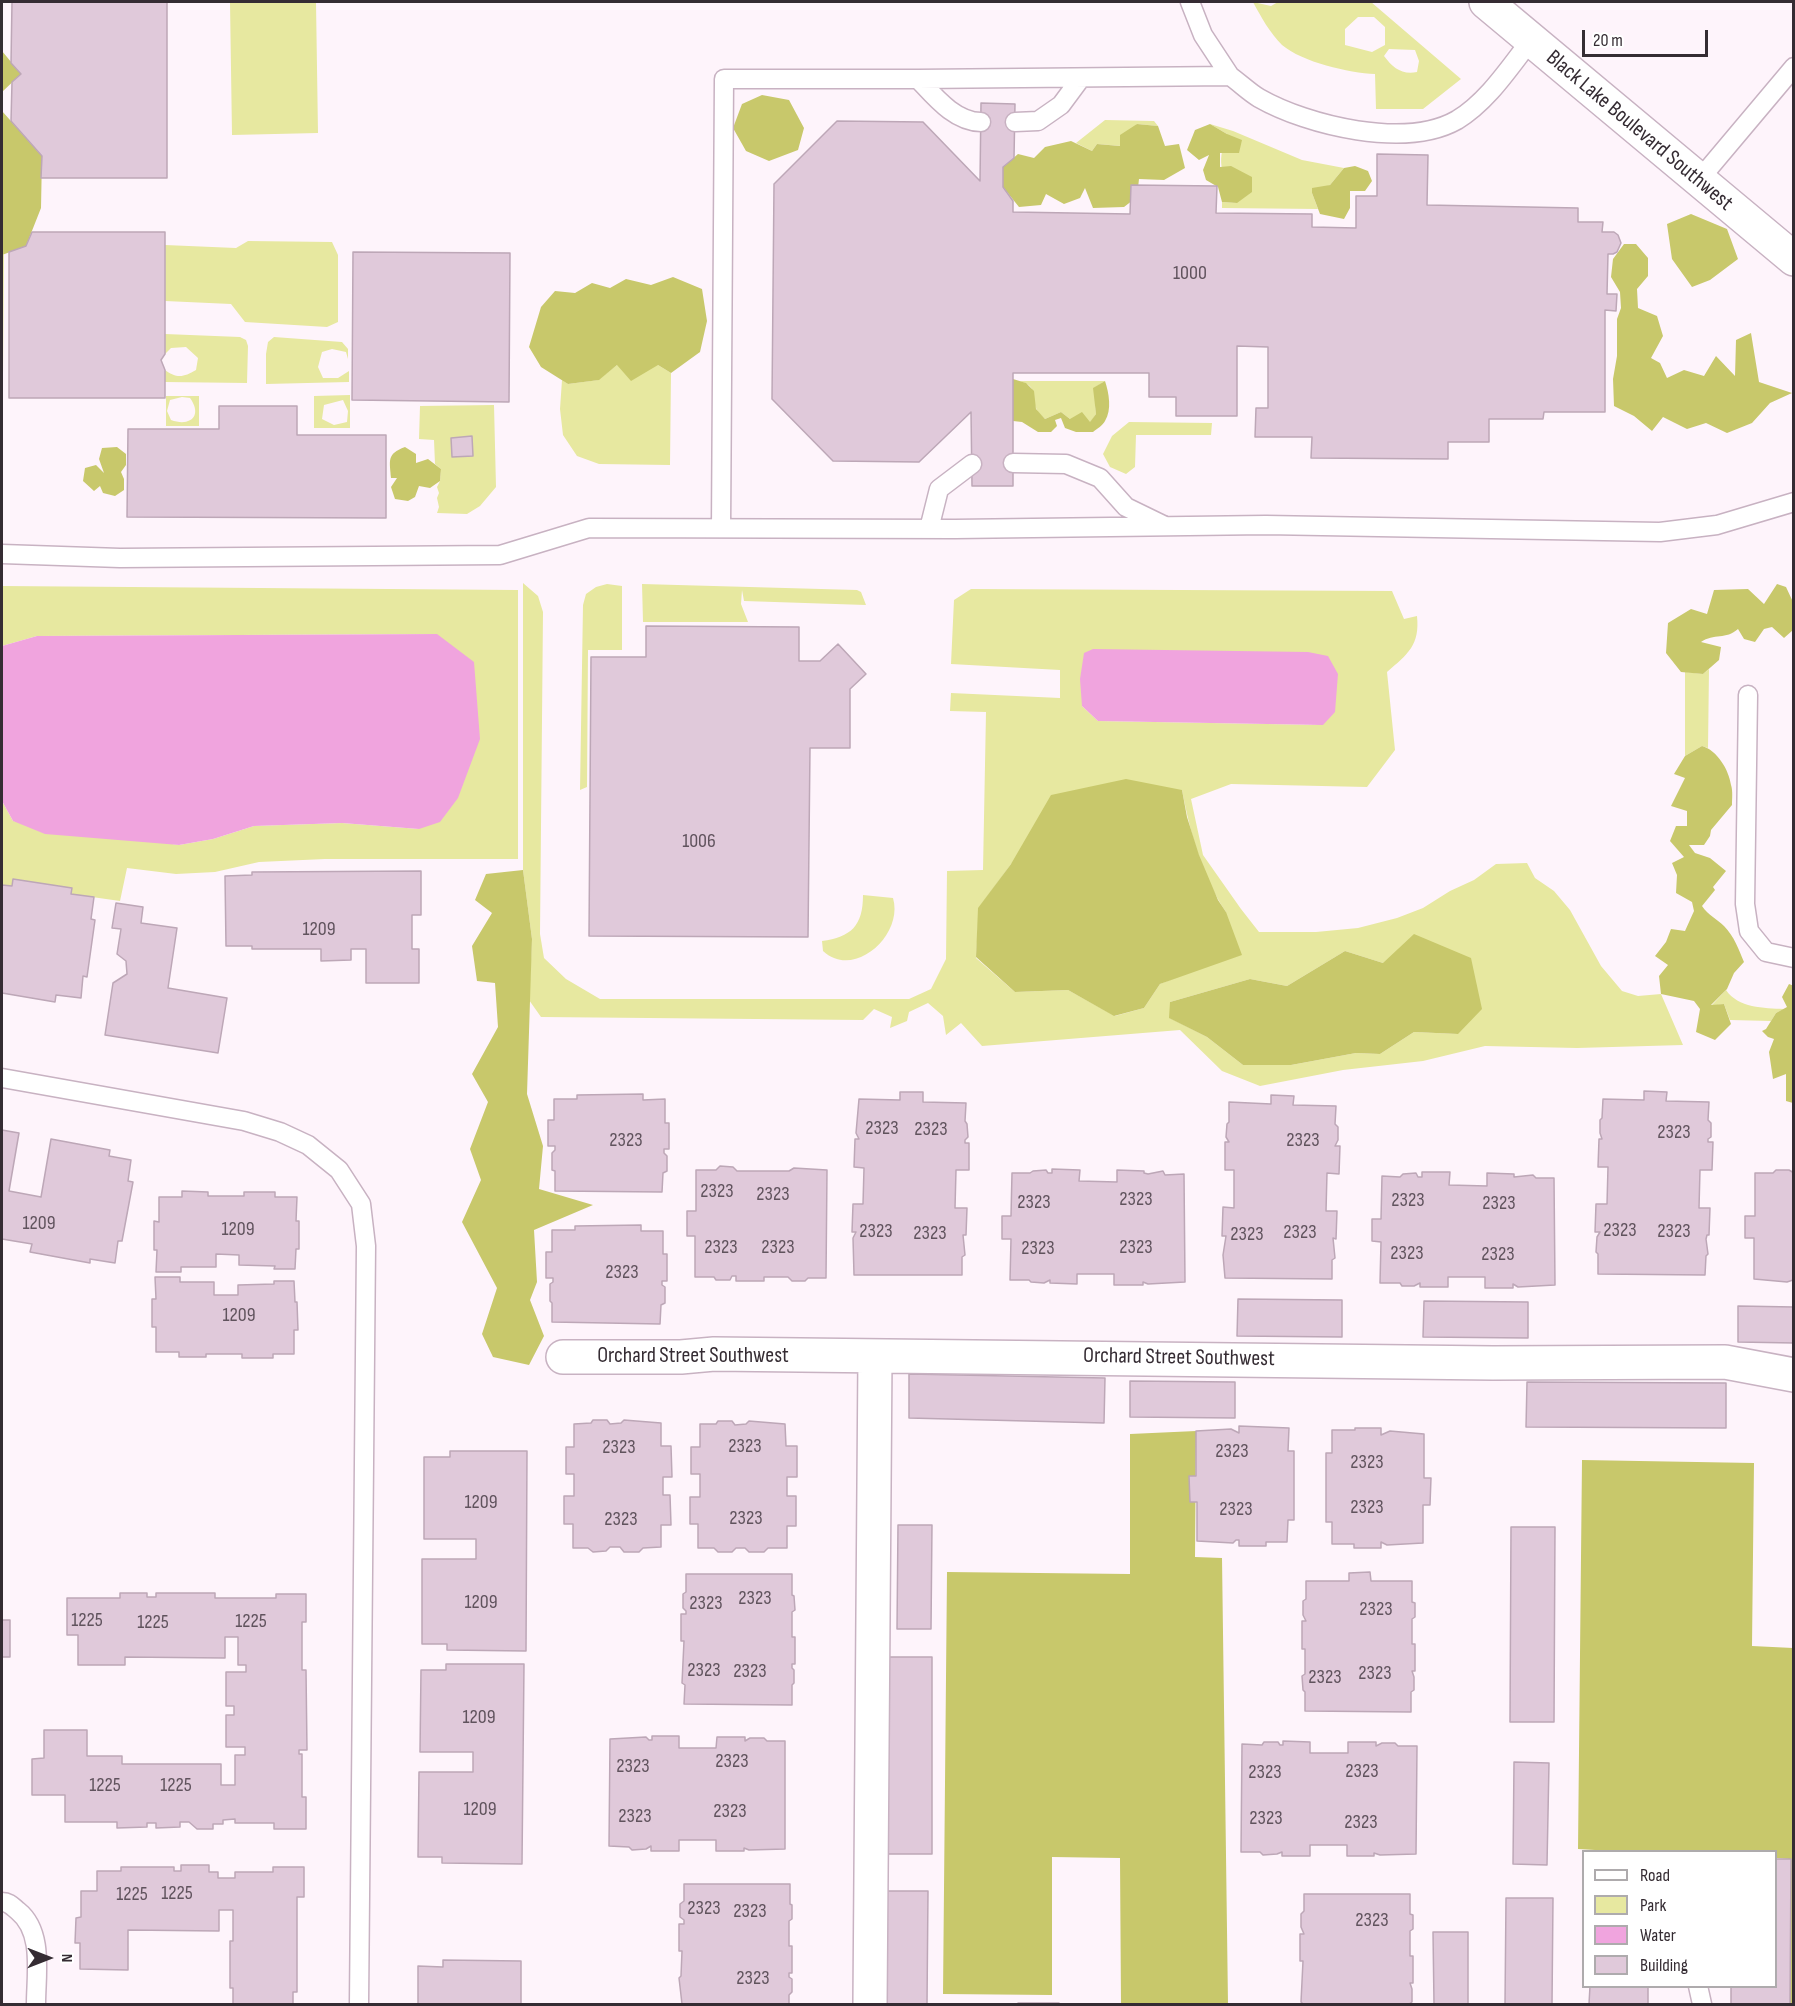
<!DOCTYPE html>
<style>
body{margin:0}
#map{position:relative;width:1795px;height:2006px;overflow:hidden;background:#fef4fb;font-family:"Sofia Sans Condensed",sans-serif}
canvas{display:block}
.frame{position:absolute;inset:0;border:3px solid #352c33;pointer-events:none}
.legend{position:absolute;left:1582px;top:1850px;width:195px;height:138px;box-sizing:border-box;background:#fff;border:2px solid #aeabad;margin:0;padding:8px 10px;list-style:none;font-size:18px;color:#352c33}
.legend li{display:flex;align-items:center;gap:12px;height:30px}
.legend b{width:30px;border:2px solid #aeabad}
.north{position:absolute;left:18px;top:1928px;width:60px;height:60px;-webkit-text-stroke:4px #fff;paint-order:stroke;rotate:90deg;font-size:16px;font-weight:700;line-height:24px;text-align:center;color:#352c33}
.north::after{content:'';display:block;margin:auto;width:21px;height:27px;background:#352c33;clip-path:polygon(50% 0,100% 100%,50% 72%,0 100%)}
.scale{position:absolute;left:1582px;top:30px;width:126px;height:27px;box-sizing:border-box;border:3px solid #352c33;border-top:0;padding-left:8px;font-size:18px;line-height:21px;white-space:nowrap;color:#352c33;-webkit-text-stroke:4px #fff;paint-order:stroke}
</style>
<div id="map">
<canvas width="1795" height="2006"></canvas>
<div class="frame"></div>
<ul class="legend">
<li><b style="height:8px;background:#fff"></b>Road</li>
<li><b style="height:16px;background:#e7e8a0"></b>Park</li>
<li><b style="height:16px;background:#f0a4de"></b>Water</li>
<li><b style="height:16px;background:#e0c9da"></b>Building</li>
</ul>
<div class="north">N</div>
<div class="scale">20 m</div>
</div>
<script>
const context = document.querySelector('canvas').getContext('2d');
context.lineJoin = 'round';
function fillPath(path, color) {
  context.fillStyle = color;
  context.fill(path, 'evenodd');
}
function trace(path, color, width, dash) {
  context.strokeStyle = color;
  context.lineWidth = width;
  context.lineCap = dash ? 'butt' : 'round';
  context.setLineDash(dash || []);
  context.stroke(path);
}
function drawText(font, color, halo, rows, align = 'center') {
  context.font = font + ' "Sofia Sans Condensed",sans-serif';
  context.lineWidth = 5;
  context.setLineDash([]);
  context.textBaseline = 'middle';
  context.strokeStyle = halo;
  context.fillStyle = color;
  for (const [text, x, y, turn = 0] of rows) {
    context.save();
    context.translate(x, y);
    context.rotate((+turn || 0) * Math.PI / 180);
    context.textAlign = isNaN(turn) ? turn : align;
    if (halo) context.strokeText(text, 0, 0);
    context.fillText(text, 0, 0);
    context.restore();
  }
}
fillPath(new Path2D(`
 M230,2H316L318,133L232,135Z
 M1253,2L1271,6L1278,2H1371L1461,79L1423,109H1376L1375,74C1349,73 1302,62 1282,45C1270,33 1261,17 1253,2ZM1358,17H1374L1385,27V45L1372,52L1345,45V29ZM1389,49L1415,50L1419,61L1417,72C1402,75 1393,68 1384,56Z
 M1105,120L1154,121L1158,126L1137,124L1121,146L1097,144L1092,151L1076,143Z
 M1210,124L1233,131L1302,160L1344,168L1330,185L1312,193L1318,209L1222,208V202L1237,203C1223,172 1215,168 1227,134Z
 M248,241L332,242L338,255V322L327,327L245,322L231,304L165,301V245L236,248Z
 M4,254L2,497V255Z
 M165,334L240,337L246,340L248,346L247,383L165,382V370C177,379 184,377 196,370L198,358L186,347L171,348L165,354Z
 M274,337L342,342L348,349V359L346,352L332,349L322,352L318,367L323,378H338L349,371V382L266,384V354L268,342Z
 M617,365H658L671,373L670,465L599,464L577,456L563,435L560,409L562,380L568,384L598,380Z
 M1019,381H1105L1094,388L1096,414L1090,423L1070,419L1061,412L1045,419C1042,416 1037,412 1036,408C1031,394 1038,386 1019,381Z
 M350,395V428H314V396ZM343,400L348,411L347,422L334,425L322,419L324,405Z
 M166,396H199V426H166ZM182,397L190,398C203,416 190,427 171,420L167,411L170,400Z
 M494,405L496,487L480,506L467,514L437,513L439,507L437,498L439,493L437,487L440,481L441,469L435,464L434,440L419,439L420,406ZM471,437L473,456L452,457L451,438Z
 M1129,422L1212,423L1211,435H1136L1135,467L1126,474L1110,467L1103,454L1112,436Z
 M523,583L538,596L543,612L540,934L544,958L566,979L600,999H909L931,989L946,959L947,871L983,870L986,712L950,711L951,693L1060,698V670L951,664L954,600L971,589L1392,591L1404,619L1417,616C1420,645 1408,654 1387,672L1395,750L1367,787L1231,784L1191,799L1203,855L1241,909L1259,932H1316L1358,928L1397,918L1423,908L1450,891L1474,880L1496,864L1527,863L1535,878L1554,891L1570,910L1601,966L1622,991L1638,996L1661,994L1683,1045L1577,1048L1485,1046L1423,1061L1343,1070L1260,1086L1222,1071L1180,1030L982,1046L961,1023L946,1035L943,1016L928,1003L909,1012L907,1021L890,1028L892,1017L874,1009L863,1020L541,1017L529,1000L532,939L523,870ZM1082,706L1323,725L1098,721ZM1182,790C1190,832 1202,876 1226,912L1192,971L1160,984L1144,1008L1115,1016L1068,990L1015,992L976,958L979,908L1011,864ZM1345,951L1383,963L1458,1034L1414,1032L1380,1054L1356,1053L1291,1065H1243L1207,1037L1170,1018V1002L1250,979L1287,986Z
 M607,584L622,586V650H588L587,787L580,790L583,605L586,594L596,587Z
 M642,584L857,590L861,592L866,605L744,601L742,590L741,604L748,622H643Z
 M2,586L518,590V859H325L259,862L215,872L176,874L127,868L120,901L71,894L72,888L13,879L12,886L2,885V801L13,821L179,845L213,839L254,826L342,823L419,829L437,634L37,636L2,646Z
 M1709,669L1708,748L1702,746L1685,756V672L1703,674Z
 M863,895L893,898C904,935 854,980 823,951L822,941C851,937 863,926 863,895Z
 M1726,990C1738,1008 1764,1008 1784,1009L1776,1013L1771,1021L1730,1020L1724,1004L1711,1006Z`), '#e7e8a0');
fillPath(new Path2D(`
 M2,51L21,74L2,92Z
 M762,95L789,100L804,128L798,150L769,161L746,151L733,128L742,104Z
 M2,111L42,156L41,208L26,246L2,255Z
 M1137,124L1158,126L1165,146L1179,144L1185,168L1164,180L1139,179L1137,197L1124,207L1093,208L1085,188L1080,198L1064,204L1046,194L1041,205L1019,207L1003,187V167L1018,154L1034,158L1045,147L1071,141L1092,151L1097,144L1120,146V135Z
 M1210,124L1227,134L1242,140L1239,153H1220V167L1231,166L1252,177V192L1237,203L1222,202L1218,187L1206,180L1203,170L1209,155L1199,160L1187,150L1195,130Z
 M1355,166L1368,171L1372,181L1365,191H1350V208L1344,219L1320,214L1312,193V188L1330,185L1344,168Z
 M1691,214L1727,229L1738,259L1710,280L1692,287L1672,259L1667,224Z
 M1624,244H1636L1648,258V276L1637,289L1638,308L1657,316L1663,336L1651,358L1660,363L1667,378L1684,370L1704,376L1716,356L1735,376L1736,340L1751,333L1759,382L1792,393L1770,403L1752,423L1727,433L1706,423L1687,429L1663,417L1652,431L1634,416L1614,406L1613,379L1617,356V319L1621,308L1620,292L1611,277L1613,259Z
 M673,277L702,289L707,321L700,352L671,373L658,365L631,381L617,365L599,380L568,384L541,367L529,347L541,307L555,291L575,293L592,283L610,288L626,279L651,285Z
 M1013,379L1026,383L1034,391L1036,409L1045,419L1061,412L1070,419L1082,412L1090,422L1096,414L1093,388L1105,381C1109,393 1112,410 1105,421C1103,425 1097,429 1093,432H1076L1065,428L1061,418L1055,420L1057,426L1051,432H1038L1022,422L1013,421Z
 M117,447L126,454V465L121,472L124,479V490L115,496L103,493L100,486L94,491L83,481L85,468L96,465L104,473L99,459L102,448Z
 M405,447L416,454V463L428,459L441,469L440,481L430,488L419,486L415,497L408,501L395,499L391,487L397,478H391C390,461 386,454 405,447Z
 M1777,584L1786,587L1793,602V630L1784,638L1772,627L1764,629L1755,642L1744,639L1738,629C1726,640 1714,633 1701,642L1721,647L1719,660L1703,674L1681,672L1666,653L1668,623L1691,609L1707,614L1714,590L1748,589L1764,604Z
 M1702,746C1717,750 1729,770 1731,785C1733,791 1732,799 1732,805L1711,830L1710,836L1704,845H1689L1695,853L1710,858L1726,871L1713,887L1715,890L1702,906C1708,915 1717,919 1724,926C1734,936 1739,950 1744,962L1734,973L1727,989L1711,1005L1724,1004L1731,1024L1715,1040L1696,1032L1700,1009L1694,1001L1661,994L1659,976L1668,965L1655,956L1666,942L1671,929L1685,931L1694,911L1692,902L1676,893L1677,875L1672,863L1684,857L1670,841L1676,826H1687V811L1671,806L1685,778L1674,774L1685,756Z
 M1126,779L1182,790L1187,817L1199,855L1218,900L1226,912L1242,955L1160,984L1144,1008L1114,1016L1068,990L1015,992L976,957L978,908L1011,864L1051,795Z
 M523,870L532,939L527,1094L543,1146L539,1189L593,1205L534,1230L537,1282L530,1300L544,1336L529,1365L493,1357L482,1334L497,1288L462,1222L481,1180L470,1149L488,1102L472,1074L498,1027L495,983L477,981L472,946L492,913L475,900L486,874Z
 M1414,934L1471,958L1482,1009L1458,1034L1414,1032L1380,1054L1356,1053L1291,1065H1243L1207,1037L1169,1018L1170,1002L1250,979L1287,986L1345,951L1383,963Z
 M1789,984L1794,986L1793,1103L1786,1101V1074L1773,1079L1769,1052L1774,1039L1768,1037L1762,1031L1766,1029L1776,1013L1787,1007L1782,997Z
 M1196,1431L1195,1557L1222,1558L1228,2004H1121L1120,1858L1052,1857V1995L943,1994L947,1572L1130,1574V1434Z
 M1582,1460L1754,1463L1752,1646L1793,1648V2004H1790V1859L1776,1858V1852H1629L1578,1849Z`), '#c8c86b');
fillPath(new Path2D(`
 M437,634L474,662L480,739L458,798L440,822L419,829L342,823L254,826L213,839L179,845L45,834L13,821L2,801V646L37,636Z
 M1093,649L1308,652L1328,656L1338,674L1335,712L1323,725L1098,721L1082,706L1080,679L1084,653Z`), '#f0a4de');
const building = new Path2D(`
 M12,2H167V178H41L42,156L11,121L12,82L21,74L11,63Z
 M981,103L1015,104L1014,158L1003,167V187L1013,201V212L1130,214L1131,185L1217,186L1216,213L1312,214V227L1356,228V196H1377V154L1428,155L1427,205L1578,208V222H1603L1602,232H1614L1618,235L1621,243L1617,252L1613,254H1608L1607,294H1617L1616,311L1605,310V412H1544L1543,419H1489V442H1448V459L1311,458L1312,437H1255L1256,408H1268V347L1237,346V416H1176V397H1149V373H1013V486H972L971,412L919,462L833,461L772,399L774,184L837,121L923,122L980,181Z
 M32,232H165V354L161,360L165,370V398H9V252L26,246Z
 M353,252L510,253L509,402L352,400Z
 M219,406H297V435H386V518L127,517L128,429H219Z
 M472,436L473,456L452,457L451,438Z
 M646,626L799,627V661H820L838,644L866,674L850,689V748H810L808,937L589,936L591,657H646Z
 M421,871V915H412V949H419V983H366V949H351V960L321,961V949H252V946H226L225,876L252,875V872Z
 M13,879L72,888L71,894L94,897L91,919L95,920L87,977L83,976L81,998L56,995L55,1002L2,993V885L12,886Z
 M116,903L143,907L141,923L177,928L168,988L227,998L218,1053L105,1035L113,983L127,974L126,961L117,954L121,929L112,928Z
 M1644,1091L1667,1092L1666,1101L1709,1102L1708,1120L1711,1123V1137L1708,1139V1142H1713L1712,1170H1700L1699,1208H1710L1709,1235H1707L1706,1239L1708,1254L1706,1256L1705,1275L1598,1274V1254L1596,1252L1597,1237L1600,1232H1595L1596,1204H1607L1608,1167H1598L1599,1139H1602L1600,1133V1120L1602,1118L1603,1099L1644,1100Z
 M900,1092H923V1102L966,1103L965,1121L967,1124L968,1137L965,1140V1143H969V1170H956L955,1208H967L966,1235H963L965,1255L962,1257V1275H854L853,1238L856,1232H852L853,1204H863L864,1168L854,1167L855,1139H859L856,1133L859,1099L900,1100Z
 M643,1094V1100L665,1099V1123H669V1149H664V1153L667,1156V1171L663,1173L662,1192L555,1191V1171L552,1170V1153L555,1150V1146H548V1120H554V1099H577V1095Z
 M1271,1095L1294,1096L1293,1105L1336,1106L1335,1124L1338,1127V1140L1335,1146H1340L1339,1174L1327,1173L1326,1211H1337L1336,1239L1333,1238L1335,1258L1332,1260V1279L1225,1278L1223,1255L1226,1236H1222L1223,1207L1234,1208V1170H1225V1142H1229L1226,1137L1227,1124L1229,1122V1102L1271,1104Z
 M2,1130L19,1133L9,1191L41,1197L51,1139L110,1150L109,1156L131,1160L128,1181L133,1182L122,1241H118L115,1263L90,1259V1263L30,1252L32,1244L2,1239Z
 M720,1166L733,1167L737,1171H789L794,1168L827,1170L826,1278H808L805,1281H792L788,1277H764V1281H736V1276H732L730,1280H716L714,1277H695V1236H687V1211H696V1170H716Z
 M1052,1169L1080,1170L1079,1181L1117,1182V1170L1144,1171V1173L1148,1174L1163,1171L1165,1175L1184,1174L1185,1282L1148,1284L1143,1282V1285H1114V1274H1077V1284L1050,1283V1280L1044,1283L1031,1282L1029,1280H1010L1011,1239H1002V1216H1011L1012,1173H1030L1033,1171L1046,1170L1048,1173H1052Z
 M1776,1170H1789L1794,1173V1283L1793,1280L1787,1282L1754,1279V1238H1745V1216H1755V1173H1773Z
 M1422,1172H1450L1449,1185L1487,1186V1173L1514,1174V1177L1533,1175L1536,1178H1554L1555,1285L1518,1287L1513,1284V1288H1485V1277H1448V1287H1420V1283L1414,1286H1402L1400,1283H1380L1381,1242L1372,1241V1219H1381L1382,1176L1400,1177L1403,1174L1416,1173L1418,1177H1422Z
 M182,1191L208,1192V1196H244V1192H275V1197H297L296,1221H299V1249H296L295,1269H274L275,1266L239,1265V1255L216,1254V1267H181V1272H156L157,1250H154V1221L159,1222V1197H182Z
 M641,1225V1231H663V1254H667V1281H662V1285L665,1287V1303L661,1305L660,1324L552,1322V1303L550,1301V1284L553,1282V1278H546V1252H552V1230H575V1226Z
 M155,1277H180V1282H214V1295H238V1285L274,1284V1281H294L295,1302H297L298,1330H294V1354H273V1358H242V1354H206V1357H179V1352H156V1327H152V1299H156Z
 M1238,1299L1342,1300V1337L1237,1336Z
 M1424,1301L1528,1302V1338L1423,1337Z
 M1738,1306L1794,1307V1343L1738,1342Z
 M909,1374L1105,1378L1104,1423L909,1418Z
 M1130,1381L1235,1382V1418L1130,1417Z
 M1527,1382L1726,1383V1428L1526,1427Z
 M593,1420H607L610,1424L621,1423L624,1420L661,1423V1446H671L672,1477H663V1495H670L671,1525H661V1547L643,1548L639,1552H624L620,1547H610L606,1551L593,1552L588,1548H573V1524H564V1496H574V1474H566V1447H574V1424L591,1423Z
 M718,1421H732L735,1425L746,1424L749,1421L785,1424L786,1446H797V1477H787V1496H796V1526H787V1548H768L764,1552H749L745,1548H736L732,1552H718L714,1548H698V1524H690V1497H700V1474H691V1447H700V1424H716Z
 M1239,1426L1289,1428L1288,1451H1294V1520H1288L1287,1542H1266V1546H1239V1540H1236L1233,1543L1197,1541V1502H1190L1189,1476H1196V1431L1231,1429L1239,1433Z
 M1355,1428H1381V1435L1390,1431L1424,1434V1478H1431L1430,1505H1423V1543L1387,1545L1381,1542V1548H1354V1544H1332V1522H1326V1453H1332V1430H1355Z
 M450,1451H527L526,1651L447,1650V1644H422V1559H476V1539H424V1457H450Z
 M898,1525H932L931,1629H897Z
 M1511,1527H1555L1554,1722H1510Z
 M1370,1572L1371,1581H1412V1602L1415,1603V1617L1412,1619V1644H1415V1671H1412L1414,1677V1690L1411,1692V1712L1305,1711V1692L1303,1690L1302,1676L1305,1674V1649H1302V1621H1306L1303,1615V1601L1306,1599V1581H1349V1573Z
 M686,1574H792V1595L794,1596L795,1610L792,1612V1637H795V1664H792V1668L794,1670V1683L792,1685V1705L684,1704L685,1685L682,1683L684,1641H681V1614H686V1611L683,1608V1594L686,1592Z
 M120,1593H147V1597H156V1593H215V1598H276V1594H306V1622H302V1670H306L307,1750H299V1754H302V1797H306V1829H274V1823H235V1819L223,1820V1824H213V1829H197L189,1822H180V1827L156,1828V1823H147V1827L117,1828V1822H65V1795H32V1759L44,1758V1730H87V1756H122V1764H221V1785H235V1755H245V1747H226V1715H234V1706H226V1672H246V1665H238V1637H225V1658L125,1657V1665H78V1635H67V1598H120Z
 M2,1620H10V1657H2Z
 M887,1657H932V1854H886Z
 M446,1664H524L522,1864L442,1863V1857H418L419,1772H473V1752H420L421,1670H446Z
 M652,1736H679V1748H716L717,1737H745V1741L750,1738H764L767,1741H785V1849L749,1850L744,1848V1851H716V1840H679V1851H651V1846L646,1849L632,1850L629,1847L609,1846L610,1739L646,1737L649,1740H652Z
 M1283,1741L1310,1742V1753H1348V1742H1376V1746L1382,1743H1395L1398,1746H1417L1416,1854L1380,1855L1374,1853V1856H1347V1845H1310V1856H1282V1852L1277,1854L1263,1855L1260,1852H1241L1242,1744L1262,1745L1264,1742H1278L1280,1745H1283Z
 M1514,1762L1549,1763L1547,1865L1513,1864Z
 M1776,1859H1791L1790,2004H1731V1986H1776Z
 M181,1865H209V1872H218V1878H235V1872H273V1867H304V1897H297V1992H293V2004H233V1988H230V1941H233V1910H219V1931L128,1930V1970L80,1969V1943H75L76,1918L81,1917V1891H97V1871H121V1867H174V1871H181Z
 M684,1884H790V1904L792,1905V1919L789,1921V1946H792V1973H789V1977L792,1979V1992L789,1995V2004H682L679,1978L681,1976L682,1951H679V1924H684V1920L680,1917V1904L684,1901Z
 M885,1891H928L927,2004H884Z
 M1304,1894H1410V1914L1413,1915V1929L1410,1931V1956H1413V1983H1410L1412,1989V2002L1409,2004H1303L1301,2002L1303,1961H1300V1934H1304L1301,1927V1914L1304,1911Z
 M1506,1898H1553L1552,2004H1505Z
 M1433,1932H1468V2004H1434Z
 M443,1960L521,1961V2004H418V1966L443,1967Z
 M1590,1986H1648V2004H1589Z
 M1018,2003H1059V2004H1018Z`);
fillPath(building, '#e0c9da');
trace(building, '#bda7b7', 1.5);
const service = new Path2D(`
 M1190,2L1203,35L1230,76
 M918,79C935,97 955,122 981,122
 M1015,122L1038,121L1061,105L1081,78
 M1699,180L1794,67
 M1013,463L1066,464L1100,478L1126,507L1163,525
 M721,528L724,79H918L1230,76C1240,83 1249,92 1259,98C1308,126 1406,149 1457,120C1488,101 1509,68 1531,40
 M929,529L939,489L972,464
 M2,554L120,558L500,555L589,528L955,529L1266,525L1660,532L1717,525L1794,502
 M1748,695L1745,904L1749,931L1766,952L1794,958
 M2,1078L244,1121L280,1132L308,1145L339,1170L361,1204L366,1246L359,2004
 M2,1902C9,1902 12,1906 18,1911C44,1932 36,1974 36,2004
 M1698,1986L1702,2004`);
const minor = new Path2D(`
 M563,1357H681L714,1354L1493,1363L1725,1362L1794,1375
 M870,2004L875,1356`);
const primary = new Path2D(`
 M1486,2L1794,259`);
trace(service, '#c8b2c2', 21);
trace(minor, '#c8b2c2', 36);
trace(primary, '#c8b2c2', 36);
trace(service, '#fff', 18);
trace(minor, '#fff', 33);
trace(primary, '#fff', 33);
drawText('20px', '#60535d', null, [
 ["1000",1190,274],
 ["1006",699,842],
 ["1209",319,930],
 ["2323",882,1129],
 ["2323",931,1130],
 ["2323",1674,1133],
 ["2323",626,1141],
 ["2323",1303,1141],
 ["2323",717,1192],
 ["2323",773,1195],
 ["2323",1136,1200],
 ["2323",1408,1201],
 ["2323",1034,1203],
 ["2323",1499,1204],
 ["1209",39,1224],
 ["1209",238,1230],
 ["2323",1620,1231],
 ["2323",876,1232],
 ["2323",1674,1232],
 ["2323",1300,1233],
 ["2323",930,1234],
 ["2323",1247,1235],
 ["2323",721,1248],
 ["2323",778,1248],
 ["2323",1136,1248],
 ["2323",1038,1249],
 ["2323",1407,1254],
 ["2323",1498,1255],
 ["2323",622,1273],
 ["1209",239,1316],
 ["2323",745,1447],
 ["2323",619,1448],
 ["2323",1232,1452],
 ["2323",1367,1463],
 ["1209",481,1503],
 ["2323",1367,1508],
 ["2323",1236,1510],
 ["2323",746,1519],
 ["2323",621,1520],
 ["2323",755,1599],
 ["1209",481,1603],
 ["2323",706,1604],
 ["2323",1376,1610],
 ["1225",87,1621],
 ["1225",251,1622],
 ["1225",153,1623],
 ["2323",704,1671],
 ["2323",750,1672],
 ["2323",1375,1674],
 ["2323",1325,1678],
 ["1209",479,1718],
 ["2323",732,1762],
 ["2323",633,1767],
 ["2323",1362,1772],
 ["2323",1265,1773],
 ["1225",105,1786],
 ["1225",176,1786],
 ["1209",480,1810],
 ["2323",730,1812],
 ["2323",635,1817],
 ["2323",1266,1819],
 ["2323",1361,1823],
 ["1225",177,1894],
 ["1225",132,1895],
 ["2323",704,1909],
 ["2323",750,1912],
 ["2323",1372,1921],
 ["2323",753,1979]
]);
drawText('22px', '#352c33', '#fff', [
 ["Black Lake Boulevard Southwest",1639,131,40],
 ["Orchard Street Southwest",693,1356],
 ["Orchard Street Southwest",1179,1358,1]
]);
</script>
